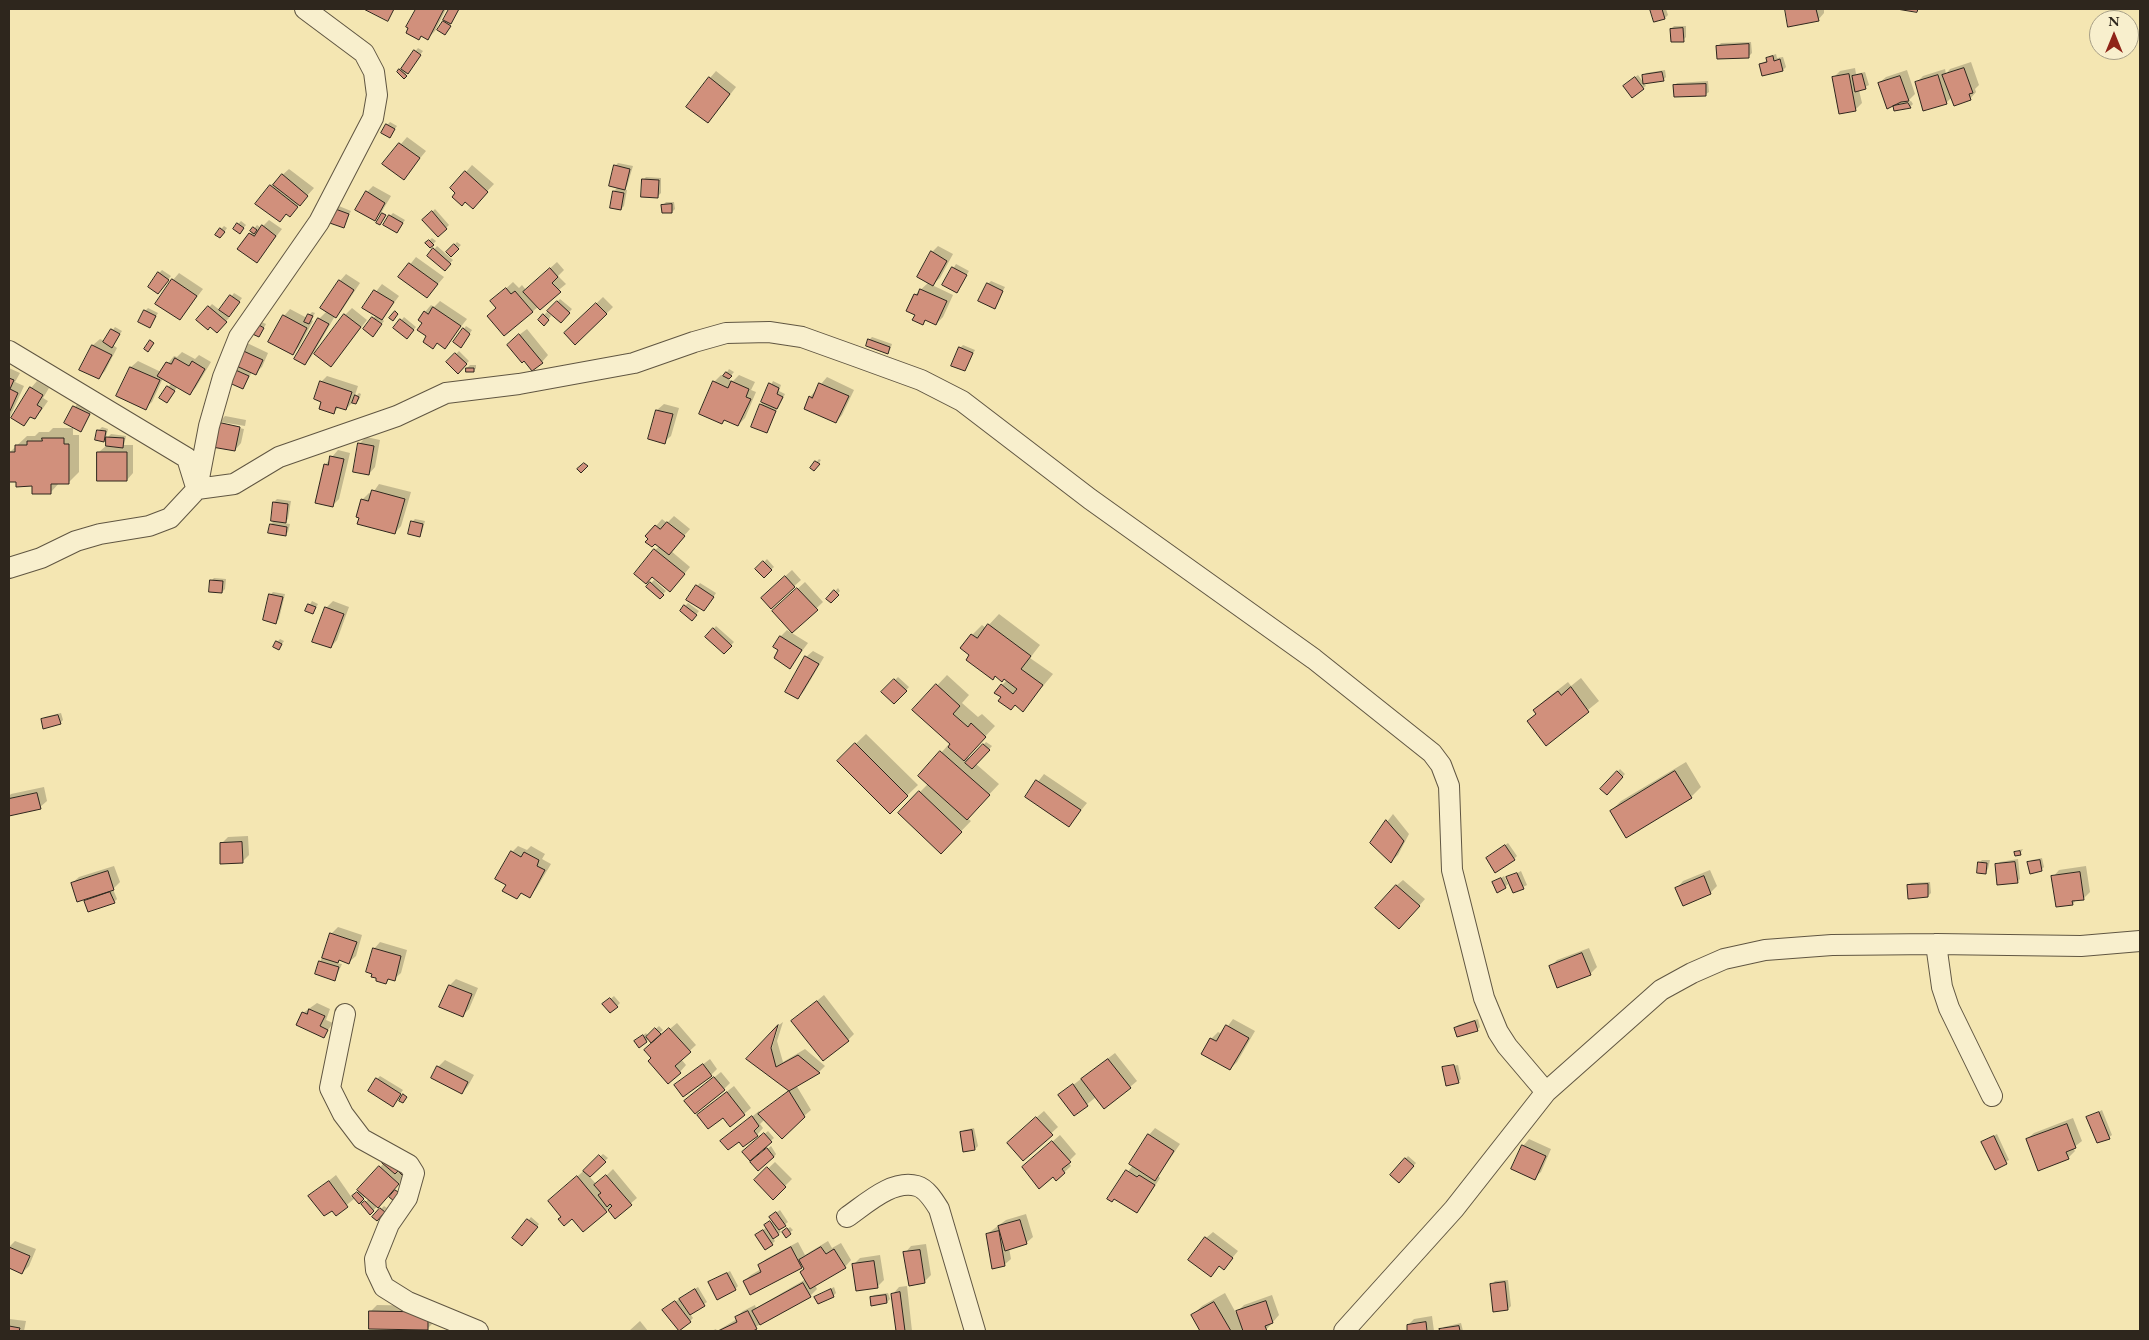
<!DOCTYPE html>
<style>
body{margin:0}
#map{position:relative;width:2149px;height:1340px;overflow:hidden;background:#f4e6b2;font-family:"EB Garamond",serif}
canvas{display:block}
.frame{position:absolute;inset:0;border:10px solid #2e261d;pointer-events:none}
.north{position:absolute;left:2089px;top:10px;width:50px;height:50px;box-sizing:border-box;background:#f8efcd;border:1px solid #a79f87;border-radius:50%;rotate:0deg;font-size:14px;font-weight:700;line-height:20px;text-align:center;color:#2e261d}
.north::after{content:'';display:block;margin:auto;width:18px;height:22px;background:#8f2418;clip-path:polygon(50% 0,100% 100%,50% 72%,0 100%)}
</style>
<div id="map">
<canvas width="2149" height="1340"></canvas>
<div class="frame"></div>
<div class="north">N</div>
</div>
<script>
const context = document.querySelector('canvas').getContext('2d');
context.lineJoin = 'round';
function fillPath(path, color) {
  context.fillStyle = color;
  context.fill(path, 'evenodd');
}
function trace(path, color, width, dash) {
  context.strokeStyle = color;
  context.lineWidth = width;
  context.lineCap = dash ? 'butt' : 'round';
  context.setLineDash(dash || []);
  context.stroke(path);
}
fillPath(new Path2D(`
 M417,9H446L435,31L428,38L408,26Z
 M450,9H459L447,30L444,22Z
 M1651,9H1666L1668,15L1665,18L1655,21Z
 M1786,9H1824V13L1818,20L1789,26Z
 M1674,26H1686V37L1683,40L1671,29Z
 M1751,42L1752,53L1749,56L1718,46L1721,43Z
 M418,48L423,51L404,77L398,72Z
 M1776,54L1777,58L1783,57L1786,67L1783,70L1763,75L1760,64L1768,60L1770,56Z
 M1971,62L1979,85L1975,89L1976,92L1970,99L1952,97L1946,103L1916,83L1923,76L1945,69L1946,74L1950,69Z
 M1855,68L1856,74L1865,72L1869,85L1859,90L1862,103L1855,110L1833,78L1840,71Z
 M1665,70L1666,77L1663,80L1643,76L1646,73Z
 M1907,70L1915,94L1907,102L1911,101L1913,104L1910,107L1895,106L1899,102L1879,83L1886,77Z
 M716,71L736,87L714,115L710,78Z
 M1638,75L1646,86L1643,88L1627,83Z
 M1708,81L1709,92L1706,94L1674,86L1677,83Z
 M390,122L397,126L390,136L387,125Z
 M407,137L426,151L403,179L384,164Z
 M618,163L633,166L627,186L624,190H627L624,206L621,209L614,191L618,187L615,166Z
 M472,165L494,184L479,200L466,172Z
 M289,169L314,188L296,208L270,186Z
 M646,177L661,178V193L658,196L643,180Z
 M373,186L391,196L381,213L375,219L367,192Z
 M666,202H674L675,209L672,212L663,205Z
 M334,204L351,211L343,227Z
 M435,209L449,225L438,236L424,220Z
 M393,213L405,220L397,232L390,216Z
 M269,220L282,229L257,261L250,234L257,225L261,228Z
 M241,221L246,225L240,232L238,224Z
 M224,226L227,228L223,234L221,229Z
 M432,238L436,241L430,247L427,243Z
 M457,242L461,245L451,255L448,252Z
 M437,246L453,260L445,269L429,256Z
 M938,246L953,254L940,278L932,285L953,295L943,317L936,324L927,319L923,324L916,315L915,295L929,282L932,252Z
 M416,257L444,277L427,297L400,277Z
 M557,262L564,270L558,276L566,284L504,335L497,308L499,295L513,282L519,288L522,285L526,290Z
 M956,264L969,271L957,291L944,284Z
 M162,270L171,276L161,289L159,273Z
 M179,273L203,289L180,319L173,280Z
 M346,274L360,283L342,310L335,316L311,357L304,364L296,358L319,319L327,311L340,281Z
 M991,281L1005,287L994,307L988,284Z
 M382,284L399,296L382,319L384,321L376,332L365,329L376,315L364,307Z
 M234,293L242,298L228,317L229,318L217,331L211,326L198,320L212,304L221,311Z
 M603,297L613,307L606,314L566,333Z
 M560,299L572,309L561,321L549,311Z
 M440,301L467,319L445,347L428,336L423,322L425,312L431,305L434,307Z
 M148,308L158,313L150,326L145,311Z
 M352,308L367,320L337,358L345,315Z
 M290,309L307,318L312,312L315,313L311,320L313,321L299,347L292,354L284,316Z
 M547,312L551,316L544,325L539,320Z
 M404,317L416,327L410,334L395,328Z
 M257,320L266,324L261,333Z
 M466,326L472,330L464,343V329Z
 M115,327L122,331L113,345L117,348L105,371L99,378L81,369L93,345L100,339L105,341Z
 M527,329L548,355L542,362L515,338Z
 M872,337L892,344L890,350L887,352L869,340Z
 M245,342L268,353L262,367L255,373L252,372L243,388L227,381Z
 M963,345L975,350L965,369L960,348Z
 M459,351L469,361L458,372L448,362Z
 M182,352L195,359L199,355L211,362L196,387L190,394L178,386L167,401L168,387L172,383L163,378L152,402L145,408L118,395L131,367L138,361L161,372L174,356L177,357Z
 M470,365H476V368L474,371L467,368Z
 M9,368L20,373L15,382L24,386L9,419Z
 M729,369L734,372L728,379L733,381L739,375L755,382L751,390L756,392L745,418L738,425L725,419L722,422L714,382L721,375L724,377Z
 M327,376L358,386L354,398L359,393L361,394L359,400L356,403L353,402L346,409L339,407L333,413L321,382Z
 M827,377L854,390L842,415L836,422L810,397Z
 M37,381L49,388L43,398L48,401L41,411L34,418L31,416L24,425L31,388Z
 M773,381L781,385L779,391L785,394L766,432L761,405Z
 M77,404L92,411L81,430L66,422Z
 M664,404L679,408L671,436L664,442L657,410Z
 M225,416L246,420L245,426L221,422V424L244,429L241,443L235,450L218,423Z
 M102,427L108,429L106,437L103,440L99,430Z
 M53,428H73V435H79V472L69,482H60L51,492L34,485L10,452L27,436H35L39,432H49Z
 M111,434L126,436L124,445H133V473L127,480L99,452L107,445L108,437Z
 M366,437L380,440L375,467L369,474L360,443Z
 M338,450L350,453L339,499L332,506L325,465Z
 M819,459L821,460L817,466L812,467Z
 M379,484L411,492L401,526L395,533L358,516L363,499L369,493L372,494Z
 M277,499L291,501L288,519L284,523L290,524L288,532L285,535L270,532L271,524L275,520L274,502Z
 M674,516L690,529L671,551L690,567L677,583L655,550L660,546L650,539L656,526L662,519L667,523Z
 M415,519L425,521L422,532L419,535L412,522Z
 M767,559L774,567L764,576L757,569Z
 M792,570L801,580L771,607L769,591Z
 M214,578L226,579L225,589L222,592L211,581Z
 M654,580L666,591L660,597L648,586Z
 M805,582L823,602L792,632L780,605Z
 M700,583L716,593L707,607L697,586Z
 M838,588L840,591L831,601L828,599Z
 M273,592L285,594L279,619L276,622L270,595Z
 M312,601L318,604L313,613L307,610Z
 M333,601L349,607L337,640L331,647L326,608Z
 M688,603L699,611L695,616L685,606Z
 M999,614L1040,645L1030,658L1053,674L1023,710L1002,697V685L1007,680L971,655L972,635L982,625L986,628Z
 M716,626L734,642L724,653L707,637Z
 M787,630L808,643L790,667L780,650L781,636Z
 M280,639L284,641L279,649L277,642Z
 M813,651L824,657L804,691L798,698L806,657Z
 M947,675L969,695L962,703L978,717L982,714L995,726L967,756L970,759L986,742L992,746L976,764L999,784L967,818L971,821L941,852L899,813L928,784L920,776L950,743L914,710Z
 M898,677L909,687L894,703L883,692Z
 M1581,678L1599,701L1546,744L1528,721L1537,713L1535,710L1545,700L1568,682L1571,686Z
 M61,713L63,720L60,723L42,720L45,717Z
 M866,734L918,785L890,812L838,761Z
 M1686,762L1701,787L1691,797L1611,811L1621,801Z
 M1620,769L1625,774L1607,794L1602,789Z
 M1044,774L1087,803L1069,825L1027,796Z
 M44,787L47,801L40,807L9,814V796L11,794Z
 M1393,814L1409,834L1398,855L1391,861L1371,843Z
 M248,836L249,855L242,862L221,844L228,837Z
 M1508,843L1517,856L1514,859L1487,858Z
 M518,846L527,850L531,846L545,854L542,859L551,864L536,889L530,896L522,892L517,897L508,884L512,852Z
 M2023,849L2020,854L2016,853L2019,850Z
 M2042,858L2044,867L2041,870L2029,862L2032,860Z
 M2018,859L2020,879L2017,882L1997,865L2000,862Z
 M1982,860H1990L1988,869L1985,872L1979,863Z
 M114,866L120,882L113,889L117,899L114,902L86,901L91,896L72,883L79,877Z
 M2086,866L2090,892L2084,898L2077,899L2073,904L2053,877L2059,870Z
 M1710,870L1717,886L1710,893L1677,888L1683,881Z
 M1521,871L1527,885L1513,892L1508,878Z
 M1504,876L1508,884L1505,887L1494,883Z
 M1403,880L1425,899L1406,921L1396,886Z
 M1930,882L1931,893L1928,896L1908,886L1911,883Z
 M338,927L362,935L356,956L349,962L340,959L337,963L342,964L335,979L316,973L331,934Z
 M380,942L407,950L401,973L394,979L390,978L386,982L374,949Z
 M1589,948L1597,967L1590,974L1550,967L1557,960Z
 M456,979L478,988L469,1009L462,1016L441,1007L450,985Z
 M824,995L854,1034L848,1040L793,1021Z
 M614,996L620,1003L617,1006L607,1002Z
 M317,1003L330,1009L326,1020L333,1023L324,1036L303,1013Z
 M1233,1019L1255,1031L1237,1062L1230,1069L1211,1039L1218,1032L1222,1034Z
 M1478,1019L1480,1027L1477,1030L1455,1028L1458,1025Z
 M783,1022L777,1041L783,1062L805,1049L825,1066L819,1072L796,1085L811,1110L804,1116L765,1119L760,1124L763,1128L757,1135L739,1140L722,1141L759,1111L761,1113L790,1090L748,1058L770,1054L779,1025Z
 M677,1023L696,1045L681,1059L686,1065L680,1072L653,1058V1043Z
 M659,1026L663,1030L651,1041L649,1039L639,1046L636,1041L646,1033L648,1036Z
 M1115,1053L1137,1081L1130,1087L1096,1097L1074,1115L1060,1095Z
 M710,1059L717,1069L711,1075L676,1085Z
 M445,1060L474,1075L468,1086L462,1093L433,1078L438,1067Z
 M1458,1065L1461,1079L1458,1082L1443,1068Z
 M721,1072L730,1083L724,1089L692,1095Z
 M380,1076L403,1090L395,1102L377,1079Z
 M734,1086L751,1108L731,1125L724,1116L705,1109Z
 M2102,1110L2112,1135L2109,1137L2088,1118Z
 M1044,1111L1058,1127L1023,1159L1015,1136Z
 M2073,1118L2082,1141L2073,1148L2075,1151L2068,1158L2027,1139L2034,1133Z
 M974,1128L978,1146L975,1149L961,1133L964,1130Z
 M1155,1128L1180,1144L1158,1176L1160,1178L1143,1205L1136,1211L1115,1197L1109,1198L1133,1165L1149,1135Z
 M768,1131L774,1138L750,1159L747,1149Z
 M1997,1134L2009,1160L1995,1168L1982,1142Z
 M1060,1135L1076,1154L1068,1162L1071,1166L1057,1179L1030,1161Z
 M1529,1139L1551,1149L1541,1172L1534,1178L1523,1146Z
 M771,1146L776,1154L774,1157L755,1159Z
 M393,1153L405,1177L371,1213L363,1204L369,1199L366,1196L359,1202L355,1198L336,1214L332,1209L310,1196L336,1175L352,1198Z
 M603,1154L608,1158L589,1176L597,1185L613,1169L637,1198L615,1217L608,1209L583,1230L572,1217H562L549,1201Z
 M1408,1156L1416,1163L1399,1182L1391,1175Z
 M775,1162L792,1179L773,1198L756,1180Z
 M384,1206L387,1208L377,1219L374,1216Z
 M780,1210L788,1222L779,1229L781,1232L773,1238L775,1241L772,1244L760,1232L767,1227L773,1220L774,1214Z
 M1026,1214L1033,1237L1026,1243L1009,1248L1011,1259L1004,1265L987,1234L1006,1220Z
 M531,1217L539,1224L525,1242L514,1238Z
 M790,1227L793,1230L786,1236L783,1233Z
 M1213,1232L1238,1251L1224,1268L1220,1265L1211,1275L1206,1238Z
 M15,1241L36,1249L29,1266L22,1273L9,1267V1247Z
 M828,1241L832,1248L841,1243L851,1260L845,1267L815,1285L817,1289L810,1296L763,1322L750,1331H711L716,1329L717,1331L737,1319L736,1317L743,1311L755,1305L756,1308L806,1279L803,1264L744,1281L751,1275L761,1269L759,1265L766,1259L798,1242L805,1255Z
 M926,1244L931,1275L924,1282L905,1253L911,1246Z
 M880,1255L884,1280L877,1287L853,1265L860,1258Z
 M730,1271L738,1286L735,1289L709,1282Z
 M1508,1280L1511,1306L1508,1309L1492,1284L1495,1281Z
 M907,1286L912,1331H897L893,1294L899,1287Z
 M698,1287L707,1302L690,1314L693,1318L690,1321L667,1307Z
 M834,1287L836,1293L833,1296L816,1297Z
 M888,1293L890,1299L887,1302L871,1298L874,1295Z
 M1225,1293L1236,1313L1244,1305L1272,1295L1279,1315L1266,1330L1261,1331H1201L1192,1316L1202,1306Z
 M377,1305L434,1306V1322L427,1329L370,1312Z
 M1432,1316L1434,1331H1409L1408,1325L1414,1319Z
 M9,1319L26,1321L24,1331H9Z
 M640,1321L648,1331H628H629Z
 M1461,1323L1463,1331H1441L1444,1327Z`), '#0003');
const building = new Path2D(`
 M364,9H394L388,21Z
 M416,9H444L428,40L421,36L419,40L406,33L408,28L406,27Z
 M449,9H459L451,24L443,20Z
 M1650,9H1662L1665,19L1654,22Z
 M1785,9H1816L1819,21L1788,27Z
 M1897,9H1918L1917,12Z
 M443,21L451,26L445,35L437,30Z
 M1683,28L1684,42H1671L1670,29Z
 M1749,44V58L1717,59L1716,46Z
 M414,50L421,55L408,74L401,69Z
 M1773,56L1774,61L1780,59L1783,71L1762,76L1759,64L1767,62L1766,58Z
 M1964,68L1973,93L1969,94L1971,100L1954,106L1942,75Z
 M399,69L407,76L404,79L397,72Z
 M1662,72L1664,81L1643,84L1642,75Z
 M1849,74L1856,111L1839,114L1832,77Z
 M1862,74L1866,89L1855,92L1852,76Z
 M1938,75L1947,104L1923,111L1915,82Z
 M1900,76L1909,101L1901,102L1887,109L1878,83Z
 M709,77L730,94L708,123L686,107Z
 M1635,77L1644,89L1632,98L1623,86Z
 M1706,84V96L1674,97L1673,85Z
 M1908,103L1911,108L1894,111L1893,106Z
 M386,124L395,129L390,138L381,133Z
 M399,143L420,158L404,180L382,164Z
 M614,165L630,169L625,190L609,186Z
 M465,171L488,192L473,209L465,202L462,206L452,197L455,193L450,188Z
 M282,174L308,196L300,206L273,185Z
 M642,179L659,180L658,198L641,197Z
 M270,185L298,207L290,217L286,214L280,222L255,204Z
 M366,191L385,203L375,221L355,210Z
 M613,191L624,193L621,210L610,208Z
 M672,204V213H662L661,205Z
 M330,207L349,214L344,228L324,221Z
 M432,211L447,229L438,237L422,220Z
 M382,213L386,215L380,225L376,223Z
 M389,215L403,223L397,233L383,225Z
 M237,223L244,228L240,234L233,229Z
 M262,225L276,236L257,263L237,249L249,233L254,236Z
 M253,227L257,230L254,234L250,231Z
 M220,228L225,232L220,238L215,235Z
 M429,240L434,245L430,248L425,243Z
 M454,244L459,249L451,257L446,252Z
 M433,248L451,264L445,271L427,256Z
 M931,251L947,261L933,286L917,277Z
 M409,263L438,284L427,298L398,277Z
 M952,267L967,275L957,293L942,285Z
 M550,268L558,277L552,283L561,292L540,310L523,292Z
 M158,272L169,280L158,294L148,287Z
 M172,279L197,296L180,320L155,304Z
 M339,280L354,290L336,318L320,308Z
 M987,283L1003,291L995,309L978,301Z
 M506,288L511,294L515,291L533,312L504,336L487,316L496,308L490,301Z
 M920,289L947,301L936,325L925,320L923,325L912,320L915,315L906,311L914,294L917,295Z
 M374,290L394,302L382,320L362,308Z
 M230,295L240,302L229,317L219,310Z
 M557,301L570,313L561,323L547,311Z
 M596,303L607,314L575,345L564,333Z
 M208,306L227,322L217,333L210,327L208,330L196,320Z
 M433,307L461,326L445,349L437,343L433,349L423,342L426,336L417,330L422,323L418,320L424,311L428,314Z
 M144,310L156,316L150,328L138,322Z
 M395,311L398,314L393,321L389,318Z
 M308,314L313,316L309,324L304,322Z
 M344,314L361,327L331,367L314,354Z
 M543,314L549,320L544,326L538,320Z
 M283,315L307,328L293,355L268,342Z
 M372,317L382,324L373,337L363,329Z
 M318,318L329,324L305,365L294,359Z
 M400,319L414,330L407,339L393,328Z
 M254,322L264,328L259,337L248,332Z
 M463,328L470,334L461,348L453,342Z
 M111,329L120,334L112,348L103,342Z
 M519,334L543,363L532,371L524,361L522,363L507,345Z
 M868,339L890,347L888,354L866,346Z
 M150,340L154,343L148,352L144,349Z
 M92,345L112,355L99,379L79,370Z
 M959,347L973,353L965,371L951,366Z
 M237,348L263,360L256,375L230,363Z
 M455,353L467,364L458,374L446,362Z
 M175,358L189,366L192,361L205,369L190,395L157,376L166,362L171,364Z
 M130,367L160,380L146,410L116,396Z
 M231,368L249,376L243,389L225,381Z
 M466,368H474V372H466Z
 M726,372L732,376L729,379L723,376Z
 M9,378L14,380L10,389L18,393L9,413Z
 M320,381L352,392L346,410L336,407L334,414L319,409L321,402L314,399Z
 M713,381L728,388L731,381L749,389L746,397L751,399L738,426L724,420L722,424L699,414Z
 M769,383L779,388L777,394L783,397L777,409L761,402Z
 M819,383L849,396L836,423L804,409L809,396L812,398Z
 M167,386L175,391L167,403L159,398Z
 M30,387L43,395L37,405L42,408L35,419L30,417L24,426L11,418Z
 M355,395L359,397L356,404L352,403Z
 M760,404L776,411L767,433L751,427Z
 M73,406L90,414L81,432L64,423Z
 M656,410L673,414L665,444L648,439Z
 M217,422L240,427L235,451L212,447Z
 M97,430L106,431L104,442L95,440Z
 M106,437L124,438L123,448L106,446Z
 M42,438H64V444H69V484H51V494H32V486L16,487V482H9V452H15V445H27V441H42Z
 M358,443L374,446L369,475L353,472Z
 M97,452H127V481H97Z
 M330,456L344,459L333,507L315,503L324,464L328,465Z
 M815,461L820,464L814,471L810,468Z
 M584,463L588,466L581,473L577,469Z
 M372,490L405,499L395,534L357,524L359,518L356,517L361,499L368,501Z
 M273,502L288,504L286,523L271,521Z
 M411,521L423,524L420,537L408,534Z
 M667,522L685,536L669,555L655,544L652,547L645,542L648,539L645,536L655,525L660,529Z
 M270,524L287,527L286,536L268,533Z
 M654,549L685,574L670,592L652,577L646,584L634,574Z
 M763,561L772,570L764,578L755,569Z
 M785,576L795,587L771,609L761,598Z
 M210,580L223,581L222,593L209,592Z
 M650,582L664,595L660,599L646,587Z
 M696,585L714,597L704,611L686,600Z
 M797,588L818,610L792,633L772,611Z
 M834,590L839,595L831,603L826,599Z
 M269,594L283,597L276,624L263,620Z
 M308,604L316,607L313,614L305,611Z
 M684,605L697,615L692,621L680,611Z
 M325,607L344,614L331,648L312,642Z
 M988,624L1031,656L1021,669L1043,685L1023,712L1015,705L1011,710L998,701L1001,697L994,693L1001,684L1013,694L1017,689L1004,679L1002,682L995,676L993,680L966,660L969,655L960,648L971,634L977,638Z
 M713,628L732,646L724,654L705,637Z
 M780,636L802,650L790,669L774,658L778,650L773,647Z
 M276,641L282,644L279,650L273,647Z
 M805,656L819,664L798,699L785,692Z
 M894,679L907,691L894,704L881,692Z
 M936,684L960,706L953,714L968,727L971,723L986,737L964,761L948,747L950,744L912,710Z
 M1571,687L1589,712L1546,746L1527,721L1536,714L1533,710L1558,691L1561,695Z
 M58,715L61,724L43,729L41,719Z
 M855,743L908,796L890,814L837,761Z
 M983,744L990,750L972,769L965,763Z
 M940,751L990,795L967,820L918,776Z
 M1617,771L1623,777L1607,795L1600,789Z
 M1675,771L1692,798L1626,838L1610,811Z
 M1036,780L1081,810L1069,827L1025,797Z
 M919,791L962,832L941,854L898,813Z
 M37,793L41,809L9,816V799Z
 M1386,820L1404,841L1391,863L1370,843Z
 M242,842L243,863L220,864V843Z
 M1505,845L1515,860L1495,873L1486,858Z
 M511,851L521,857L524,852L539,860L537,866L545,870L530,898L521,893L517,899L502,891L506,885L495,879Z
 M2020,851L2021,855L2015,856L2014,852Z
 M2040,860L2042,871L2030,874L2027,862Z
 M1978,862L1987,863L1986,874L1977,873Z
 M2015,862L2018,883L1997,885L1995,864Z
 M108,871L114,890L77,902L71,883Z
 M2080,872L2084,900L2072,901L2073,905L2056,907L2051,876Z
 M1517,873L1524,889L1513,893L1506,877Z
 M1704,876L1711,894L1683,906L1675,888Z
 M1501,878L1506,888L1497,893L1492,882Z
 M1928,884V897L1908,899L1907,885Z
 M1396,885L1420,906L1399,929L1375,908Z
 M110,892L115,903L88,912L84,901Z
 M330,933L357,942L349,964L339,960L338,963L322,958Z
 M373,948L401,956L395,981L388,979L386,984L376,981V978L371,977L372,974L366,972Z
 M1582,953L1591,975L1557,988L1549,966Z
 M319,961L339,967L335,981L315,974Z
 M449,985L472,994L463,1017L439,1007Z
 M610,998L618,1007L610,1013L602,1004Z
 M817,1001L849,1041L823,1061L791,1021Z
 M309,1009L325,1016L320,1026L328,1030L324,1038L296,1025L302,1012L307,1014Z
 M1475,1021L1478,1031L1457,1037L1454,1028Z
 M778,1025L771,1048L776,1067L798,1055L820,1073L789,1091L746,1059Z
 M1226,1025L1249,1038L1230,1070L1201,1054L1210,1038L1216,1041Z
 M655,1028L661,1034L651,1043L646,1037Z
 M669,1028L691,1052L675,1066L681,1073L668,1084L648,1061L651,1058L644,1050Z
 M643,1035L647,1042L639,1048L634,1041Z
 M1108,1059L1131,1088L1104,1109L1081,1079Z
 M703,1064L712,1076L683,1097L674,1085Z
 M1454,1065L1459,1083L1446,1086L1442,1067Z
 M437,1066L468,1082L462,1094L431,1078Z
 M714,1077L725,1090L695,1114L684,1101Z
 M376,1078L401,1094L393,1107L368,1091Z
 M1073,1084L1088,1106L1074,1116L1058,1095Z
 M789,1091L805,1117L782,1139L758,1114Z
 M727,1092L745,1115L730,1127L723,1118L708,1129L697,1115Z
 M403,1094L407,1097L403,1103L399,1101Z
 M2099,1112L2110,1139L2097,1143L2086,1117Z
 M752,1116L759,1126L754,1131L758,1136L743,1147L739,1142L728,1150L720,1141Z
 M1036,1117L1053,1135L1023,1161L1007,1143Z
 M2067,1124L2076,1148L2066,1152L2069,1159L2038,1171L2026,1139Z
 M972,1130L975,1150L963,1152L960,1132Z
 M764,1133L772,1142L750,1161L742,1152Z
 M1148,1134L1174,1151L1155,1181L1129,1164Z
 M1994,1136L2007,1164L1995,1170L1981,1142Z
 M1052,1141L1071,1162L1062,1169L1065,1173L1056,1181L1053,1177L1039,1189L1022,1167Z
 M1522,1145L1546,1156L1535,1180L1511,1169Z
 M767,1148L774,1157L758,1171L750,1162Z
 M389,1155L408,1172L404,1177L398,1171L395,1174L382,1163Z
 M599,1155L606,1162L590,1177L583,1171Z
 M1405,1158L1414,1166L1399,1183L1390,1175Z
 M379,1166L399,1184L378,1208L357,1190Z
 M767,1167L786,1187L773,1200L754,1180Z
 M1126,1170L1137,1177L1139,1175L1155,1185L1137,1213L1114,1199L1112,1202L1107,1199Z
 M606,1175L632,1205L615,1219L608,1210L612,1206L610,1204L607,1207L598,1195L601,1193L594,1185Z
 M577,1176L607,1212L583,1232L572,1219L564,1226L558,1219L561,1217L548,1201Z
 M329,1181L348,1207L336,1216L332,1211L324,1216L308,1196Z
 M395,1190L400,1193L394,1201L389,1197Z
 M357,1192L364,1199L359,1204L352,1196Z
 M365,1201L374,1211L370,1215L361,1204Z
 M380,1208L385,1212L377,1221L372,1217Z
 M776,1212L786,1226L779,1230L769,1217Z
 M527,1219L538,1227L522,1246L512,1238Z
 M1020,1220L1027,1244L1005,1251L998,1226Z
 M770,1221L779,1235L773,1239L764,1225Z
 M787,1228L791,1234L786,1238L782,1232Z
 M763,1230L773,1245L765,1250L755,1235Z
 M999,1231L1005,1266L992,1269L986,1234Z
 M1205,1237L1233,1258L1224,1270L1219,1266L1211,1277L1188,1260Z
 M9,1247L30,1256L22,1274L9,1268Z
 M791,1247L802,1268L750,1295L743,1281L761,1272L758,1265Z
 M821,1247L826,1254L834,1249L846,1268L810,1289L800,1272L804,1269L799,1260Z
 M920,1250L925,1283L909,1286L903,1252Z
 M874,1261L878,1288L856,1291L852,1264Z
 M727,1273L736,1290L717,1300L708,1282Z
 M1505,1282L1508,1310L1493,1312L1490,1284Z
 M803,1283L811,1297L760,1325L752,1311Z
 M695,1289L705,1306L690,1315L679,1299Z
 M831,1289L834,1297L818,1304L814,1297Z
 M900,1292L905,1331H896L891,1294Z
 M886,1295L887,1303L871,1306L870,1297Z
 M675,1301L691,1322L679,1331L662,1310Z
 M1266,1301L1273,1323L1265,1326L1267,1331H1243L1236,1311Z
 M1214,1302L1231,1331H1200L1191,1315Z
 M369,1311L428,1312V1330L369,1329Z
 M748,1311L757,1329L753,1331H718L737,1322L735,1317Z
 M1426,1322L1427,1331H1407V1325Z
 M9,1326L20,1328L19,1331H9Z
 M1459,1326L1460,1331H1440L1439,1329Z`);
fillPath(building, '#d1907c');
trace(building, '#2e261d', 1);
const minor = new Path2D(`
 M9,351L187,458L196,487
 M197,489L209,426L223,377L239,337L319,222L373,118L377,95L374,72L364,53L305,9
 M9,568L41,558L76,541L100,534L149,526L170,518L197,489L234,484L279,457L397,416L446,393L519,384L634,363L694,342L726,333L769,332L802,337L855,356L921,380L962,401L1090,499L1314,659L1432,753L1441,765L1449,786L1452,870L1484,998L1498,1032L1507,1046L1546,1092
 M1936,944L1942,987L1949,1008L1992,1096
 M345,1014L330,1088L343,1114L362,1139L409,1165L414,1173L407,1198L389,1224L375,1259L376,1270L384,1287L408,1302L478,1331
 M847,1217C866,1204 892,1179 917,1186C927,1189 934,1201 939,1209L975,1331
 M1344,1331L1454,1209L1546,1092L1661,990L1692,973L1724,959L1765,950L1832,945L1936,944L2081,946L2140,941`);
trace(minor, '#605642', 22);
trace(minor, '#f8efcd', 20);
</script>
